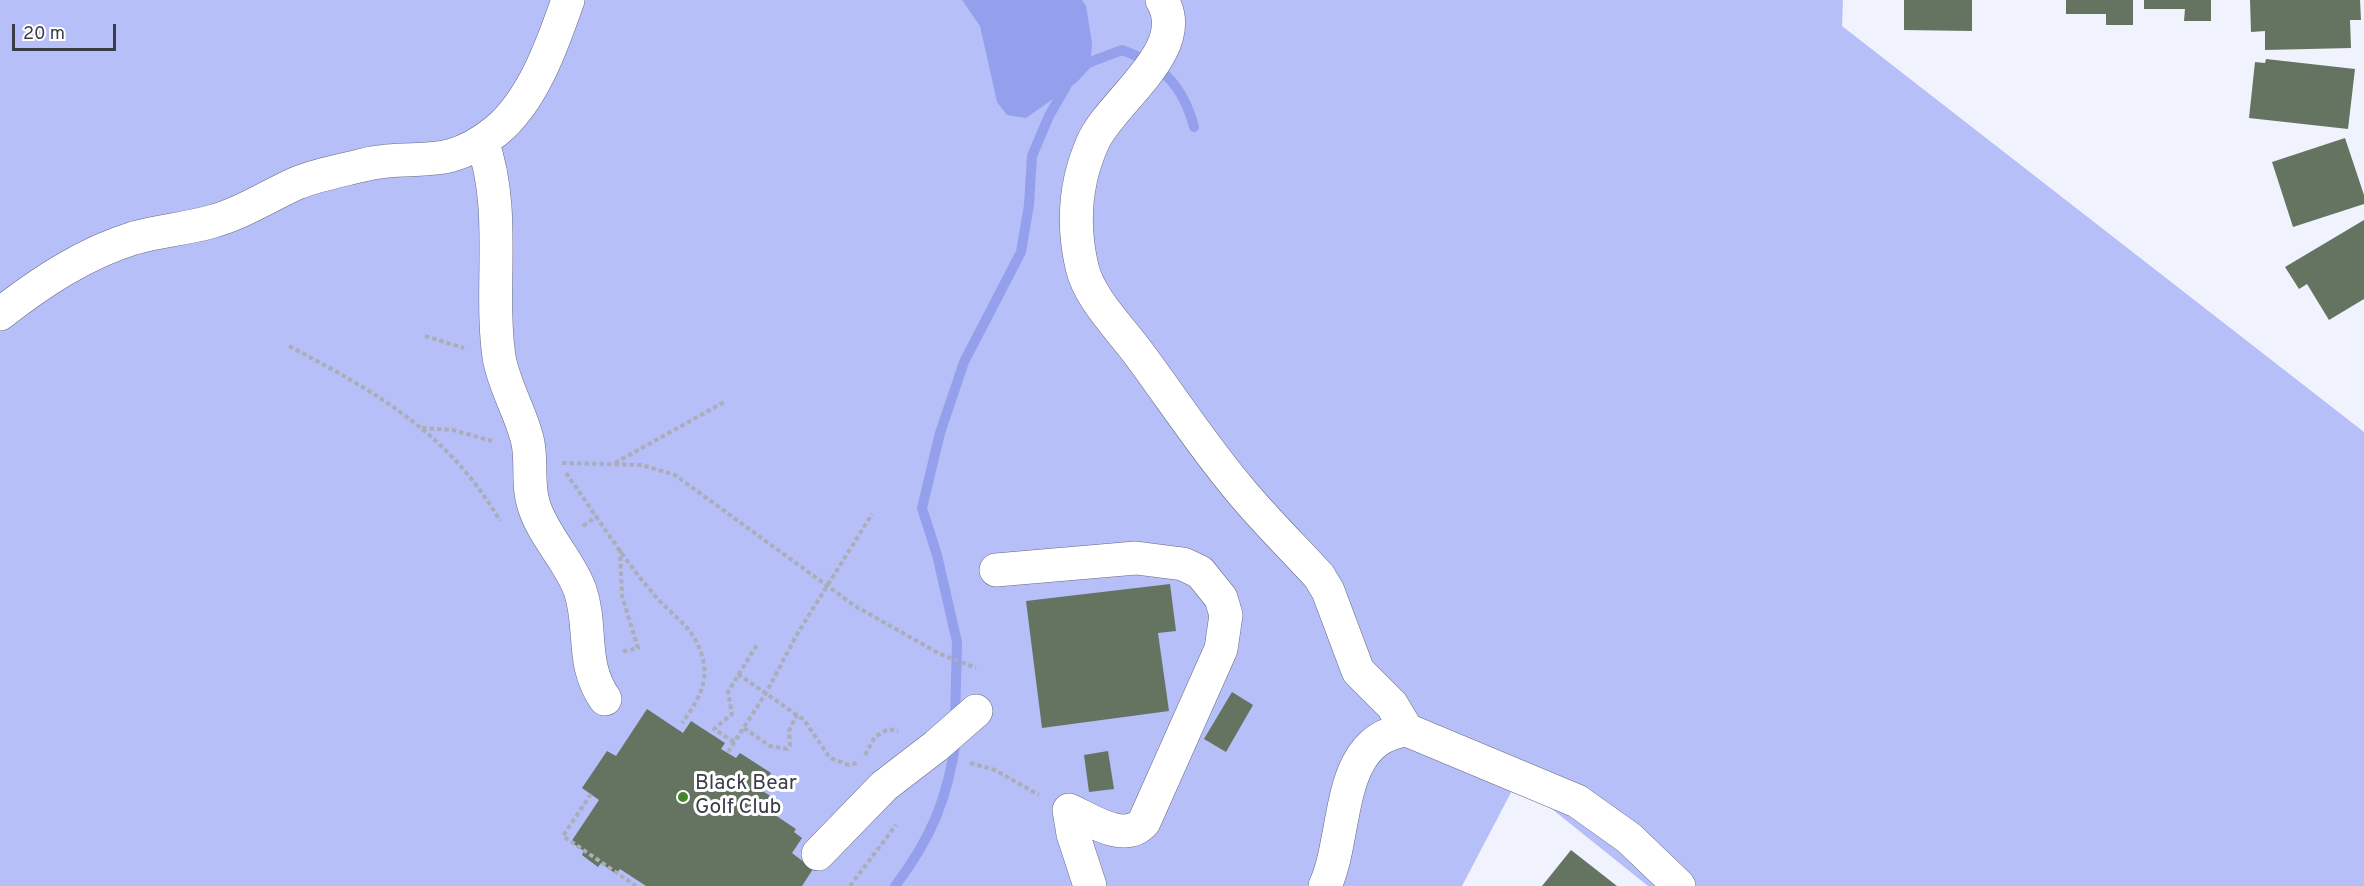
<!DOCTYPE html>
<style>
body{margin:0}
#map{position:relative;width:2364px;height:886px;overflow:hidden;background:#f0f2fd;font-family:Overpass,sans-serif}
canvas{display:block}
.scale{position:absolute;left:12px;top:24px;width:104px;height:27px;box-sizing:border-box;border:3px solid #3a3c47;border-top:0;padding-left:8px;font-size:18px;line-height:21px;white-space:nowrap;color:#3a3c47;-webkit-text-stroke:4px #fff;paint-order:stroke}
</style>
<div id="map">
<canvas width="2364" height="886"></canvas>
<div class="scale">20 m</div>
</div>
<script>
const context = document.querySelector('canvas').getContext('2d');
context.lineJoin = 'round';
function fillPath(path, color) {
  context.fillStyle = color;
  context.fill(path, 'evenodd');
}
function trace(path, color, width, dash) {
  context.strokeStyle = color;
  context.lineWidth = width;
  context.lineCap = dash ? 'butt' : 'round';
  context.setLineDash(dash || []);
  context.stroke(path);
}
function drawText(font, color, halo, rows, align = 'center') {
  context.font = font + ' Overpass,sans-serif';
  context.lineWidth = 6;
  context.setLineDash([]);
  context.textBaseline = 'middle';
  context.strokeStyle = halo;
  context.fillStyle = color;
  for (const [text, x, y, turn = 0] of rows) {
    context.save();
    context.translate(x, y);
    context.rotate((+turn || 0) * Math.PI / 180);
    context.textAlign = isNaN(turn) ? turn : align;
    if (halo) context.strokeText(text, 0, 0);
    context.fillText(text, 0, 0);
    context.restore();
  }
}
fillPath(new Path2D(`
 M0,0H1843L1842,26L2364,432V886H1648L1517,781L1462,886H0Z`), '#b6bff8');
fillPath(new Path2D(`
 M962,0H1082L1086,6L1092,43L1090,68L1077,82L1026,118L1007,115L997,102L980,26Z`), '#95a0ed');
trace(new Path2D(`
 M1077,67L1122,50C1162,65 1183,85 1194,127
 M955,721L957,642L937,555L922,508L940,433L964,362L1021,252L1029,205L1032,156L1049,116L1069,81
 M895,886C931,839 948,798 956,739`), '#95a0ed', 10);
fillPath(new Path2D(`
 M1904,0H1972V31L1904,30Z
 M2066,0H2133V25H2106V14H2066Z
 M2144,0H2211V21H2184L2185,9H2144Z
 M2250,0H2360L2361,20H2350L2351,48L2265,50V31L2251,32Z
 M2266,59L2355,69L2348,129L2249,118L2255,62L2265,63Z
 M2345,138L2364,195V204L2293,227L2272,162Z
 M2364,220V299L2329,320L2307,284L2299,289L2285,267Z
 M1170,584L1176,631L1158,633L1169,711L1042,728L1026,601Z
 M1232,692L1253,705L1226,752L1204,739Z
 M647,709L683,733L691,721L725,743L721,749L736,758L740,753L771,773L761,790L775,799L769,811L796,829L794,832L802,838L792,853L813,869L802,886H646L620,869L616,874L601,863L598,867L582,855L584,851L571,842L599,800L582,788L607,751L616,756Z
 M1108,751L1114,789L1089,792L1084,755Z
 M1571,850L1617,886H1542Z`), '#647460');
const minor = new Path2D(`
 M1162,0C1192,50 1111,101 1093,142C1075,182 1072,224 1082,267C1089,298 1120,328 1139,354C1174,401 1206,451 1245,496C1268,523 1294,549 1319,576L1328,591L1358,671L1392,705L1407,730
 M482,141C507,210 489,285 499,357C504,387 522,414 528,443C532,464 527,485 534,506C544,537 569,560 580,590C593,628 580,663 605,699
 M0,314C41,282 85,253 134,238C159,231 185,229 210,222C241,214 268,196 297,183C317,175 338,171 359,166C415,151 443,174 496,131C533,101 553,43 568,0
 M996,570L1136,558L1183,564L1200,572L1221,598L1226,615L1221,649L1144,822C1125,844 1091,820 1069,810
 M1069,810L1073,834L1090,886
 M818,854L884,786L936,746L976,711
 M1325,886C1349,834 1334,738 1407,730L1577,801L1629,838L1679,886`);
trace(minor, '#656980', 34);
trace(new Path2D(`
 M425,336L464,348
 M289,346C376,392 450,434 500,521
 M422,428L453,430L492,441
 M562,463L642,465L675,475L855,606L940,654L976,668
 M615,463L726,401
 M566,473C596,515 624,561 658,599C679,622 698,630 704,665C707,687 695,705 682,723
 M583,526L597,516
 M620,549L622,596L638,648L621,652
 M738,674L804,720L830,758L849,765L857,763
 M744,728L770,746L787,749L790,745L789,731L797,714
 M734,742L714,729L732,714L728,692L758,643
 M728,752L766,693L796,636L872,514
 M865,755L875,737L888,729L898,731
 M970,763L995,770L1039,795
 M591,794L563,836L636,886
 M850,886L896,825`), '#abadb8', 4, [4.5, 3]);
trace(minor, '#fff', 33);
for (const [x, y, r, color] of [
 [683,797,6,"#41872b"]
]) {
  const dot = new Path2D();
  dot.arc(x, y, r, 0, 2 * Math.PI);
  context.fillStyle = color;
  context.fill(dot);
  trace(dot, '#fff', 2);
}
drawText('21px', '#3a3c47', '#fff', [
 ["Black Bear",695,785],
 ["Golf Club",695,809]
], 'left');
</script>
